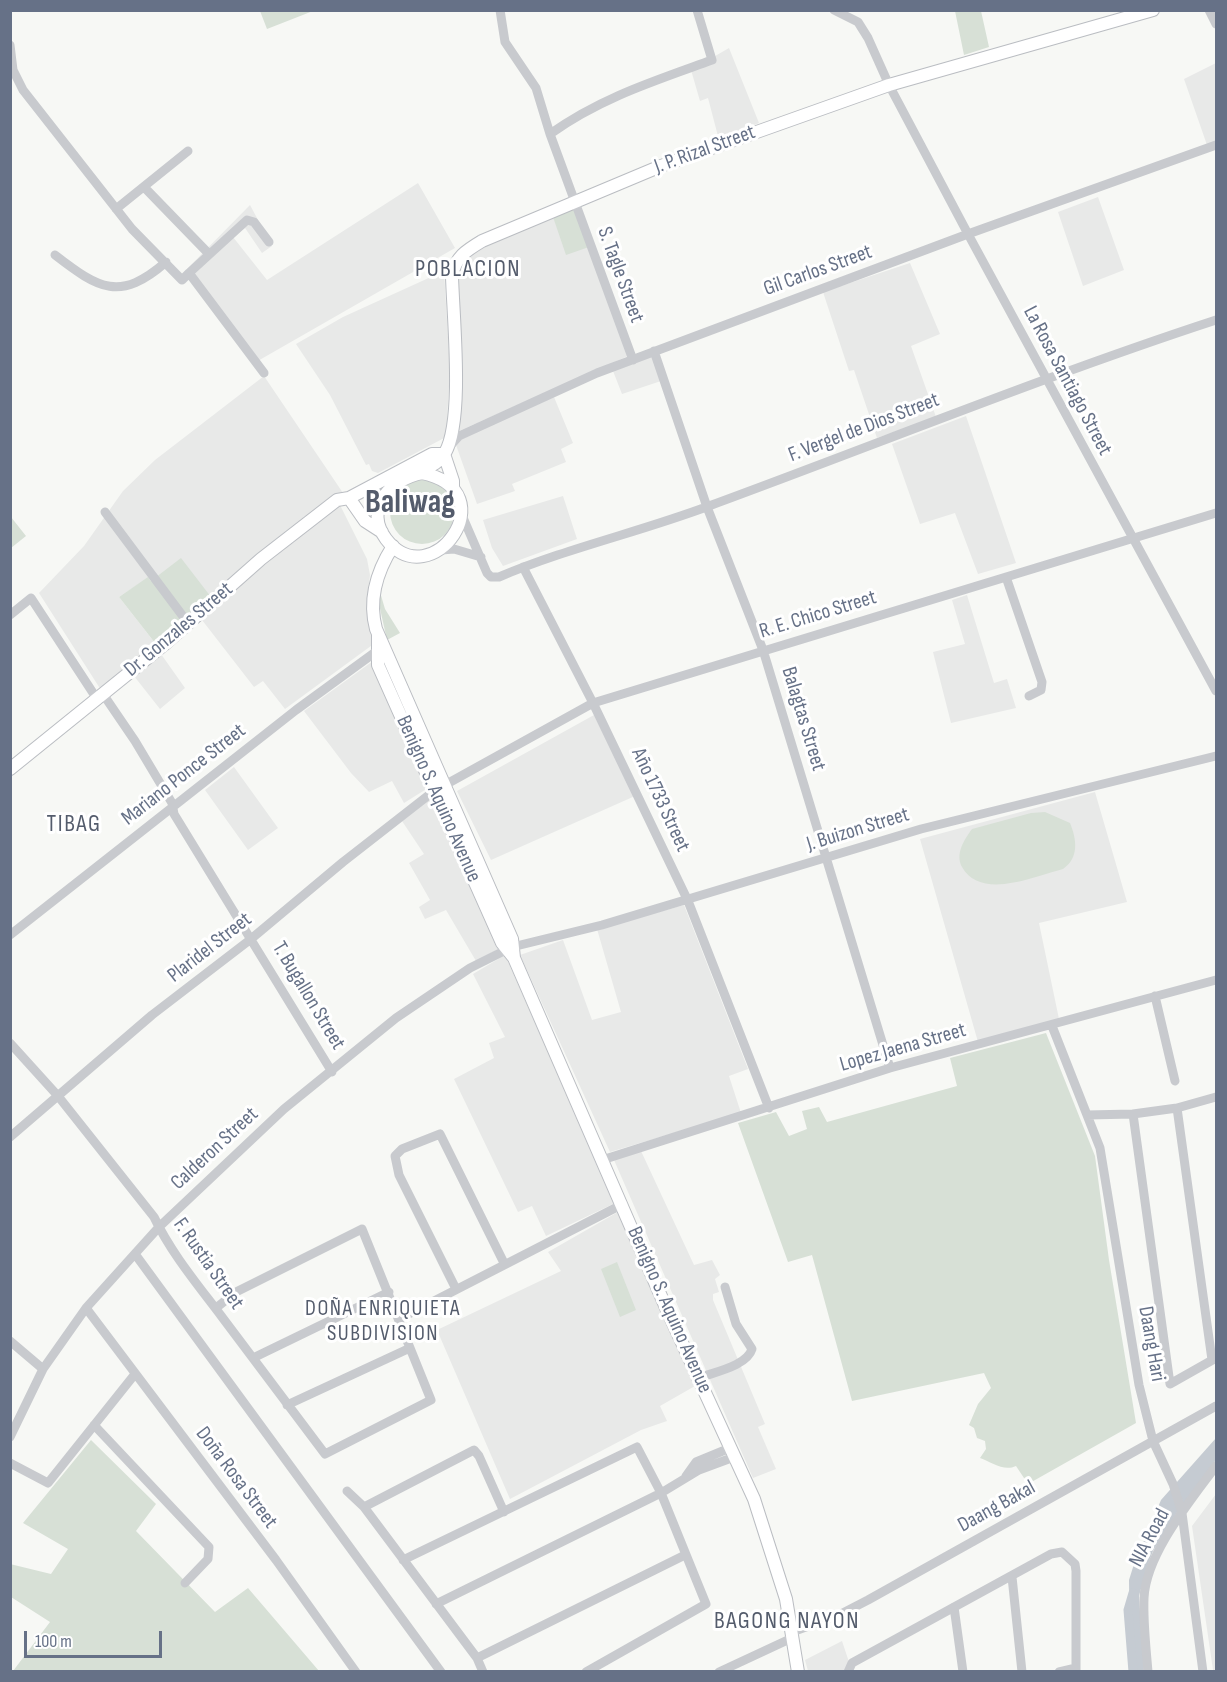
<!DOCTYPE html>
<meta charset="utf-8">
<style>
body{margin:0}
#map{position:relative;width:1227px;height:1682px;overflow:hidden;background:#f7f8f5;font-family:"Sofia Sans Condensed",sans-serif}
canvas{display:block}
.frame{position:absolute;inset:0;border:12px solid #667187;pointer-events:none}
.scale{position:absolute;left:24px;top:1631px;width:138px;height:27px;box-sizing:border-box;border:3px solid #667187;border-top:0;padding-left:8px;font-size:18px;line-height:21px;white-space:nowrap;color:#667187;-webkit-text-stroke:4px #fff;paint-order:stroke}
</style>
<div id="map">
<canvas width="1227" height="1682"></canvas>
<div class="frame"></div>
<div class="scale">100 m</div>
</div>
<script>
const context = document.querySelector('canvas').getContext('2d');
context.lineJoin = 'round';
function fillPath(path, color) {
  context.fillStyle = color;
  context.fill(path, 'evenodd');
}
function trace(path, color, width, dash) {
  context.strokeStyle = color;
  context.lineWidth = width;
  context.lineCap = dash ? 'butt' : 'round';
  context.setLineDash(dash || []);
  context.stroke(path);
}
function drawText(font, color, halo, rows, align = 'center') {
  context.font = font + ' "Sofia Sans Condensed",sans-serif';
  context.lineWidth = 6;
  context.setLineDash([]);
  context.textBaseline = 'middle';
  context.strokeStyle = halo;
  context.fillStyle = color;
  for (const [text, x, y, turn = 0] of rows) {
    context.save();
    context.translate(x, y);
    context.rotate((+turn || 0) * Math.PI / 180);
    context.textAlign = isNaN(turn) ? turn : align;
    if (halo) context.strokeText(text, 0, 0);
    context.fillText(text, 0, 0);
    context.restore();
  }
}
fillPath(new Path2D(`
 M729,48L759,123L719,140L708,98L700,101L691,70Z
 M1216,63V142L1207,145L1184,79Z
 M418,183L455,248L256,362L184,272L250,205L272,246L262,253L245,228L233,237L267,280Z
 M1098,197L1124,270L1083,286L1058,212Z
 M553,217L589,247L628,356L459,431V276L462,266L469,256L484,247Z
 M910,263L940,334L911,346L936,417L877,438L854,370L849,371L823,292Z
 M444,271L450,370L446,437L378,473L372,471L369,464L366,465L330,395L296,344L343,317Z
 M652,354L661,381L622,394L613,371Z
 M264,376L343,493L211,597L151,581L148,578L119,597L155,643L101,690L39,593L84,546L123,491L155,460Z
 M554,397L573,443L561,449L566,462L512,484L515,491L477,504L456,445L459,440Z
 M966,416L1016,563L978,574L955,513L920,524L892,444Z
 M563,496L577,539L503,566L492,548L483,520Z
 M340,505L367,559L370,575L367,600L375,643L285,709L263,681L254,687L202,620L246,580Z
 M967,595L994,683L1007,679L1016,708L951,723L933,652L965,644L952,600Z
 M161,654L185,688L160,709L134,676Z
 M373,661L428,788L404,803L392,781L369,792L351,773L304,711Z
 M594,715L635,796L491,860L457,791Z
 M234,767L278,828L248,850L205,790Z
 M1095,792L1127,902L1039,923L1059,1019L978,1042L920,839Z
 M430,799L500,948L476,961L446,910L425,919L419,907L430,900L409,863L424,854L402,821Z
 M684,905L748,1069L729,1076L741,1113L610,1152L520,955L563,940L592,1020L621,1012L597,929Z
 M505,955L615,1203L546,1236L532,1206L518,1212L454,1079L494,1058L489,1043L505,1037L473,974Z
 M641,1151L694,1265L712,1260L720,1275L715,1279L719,1292L713,1294V1300L765,1424L758,1427L776,1469L753,1478L614,1160Z
 M618,1212L695,1386L660,1406L667,1421L641,1430L510,1499L437,1330L561,1271L548,1252Z
 M1216,1494V1670H1213L1192,1526Z
 M842,1641L852,1671H808L805,1660Z`), '#e8e9e8');
fillPath(new Path2D(`
 M260,11H313L267,29Z
 M955,11H981L989,47L964,55Z
 M574,208L589,247L566,255L553,217Z
 M390 512a32 32 0 1 1 64 0a32 32 0 1 1-64 0Z
 M11,517L26,536L11,548H10Z
 M181,558L211,597L155,643L119,597L148,577L151,581Z
 M380,592L385,609L400,633L387,640L377,595Z
 M1045,812L1070,823C1077,840 1079,858 1063,869C1035,876 981,901 962,867C955,854 964,840 972,829L1031,813Z
 M1046,1033L1095,1156L1109,1260L1136,1423L1028,1484L1016,1466C1004,1472 991,1462 980,1458L986,1449L985,1441L977,1438L974,1428L969,1425L978,1404L991,1388L984,1373L852,1401L812,1255L788,1262L738,1123L776,1112L789,1136L807,1129L802,1111L819,1107L827,1122L957,1086L950,1058Z
 M617,1262L636,1310L620,1317L601,1269Z
 M91,1440L156,1504L136,1531L215,1612L248,1588L319,1671H13L50,1622L11,1597L10,1564L51,1574L68,1549L23,1523Z`), '#d7e0d6');
fillPath(new Path2D(`
 M1216,1438V1460L1176,1514L1153,1551L1146,1570L1139,1596L1144,1671H1130L1129,1580L1134,1564L1161,1500Z`), '#c5cbd2');
trace(new Path2D(`
 M1133,1672L1128,1610L1133,1593`), '#c5cbd2', 9);
const major = new Path2D(`
 M444,454L453,481V490
 M422,473C509,491 431,598 386,539C363,508 391,479 422,473Z
 M415,474C426,468 439,464 445,453C464,420 453,317 452,276C455,257 467,250 482,241L661,166L889,85L1153,10
 M349,498L365,521L382,532
 M393,546C377,571 368,599 376,629L512,939L514,958
 M378,635V665L502,943L514,958L667,1310L754,1499L786,1599L798,1672
 M10,769L166,643L261,559L337,500L349,498L432,454H444`);
trace(major, '#babdc2', 14);
trace(new Path2D(`
 M500,10L505,42L536,88L550,134L633,360
 M834,10L858,22L868,38L889,85L968,234L1216,691
 M1209,10L1216,24
 M10,45L13,70L23,90L132,229L182,280L189,273L264,373
 M550,134C600,98 654,81 712,60L697,10
 M144,187L209,254
 M116,209L188,151
 M55,255C99,289 120,302 166,262
 M189,273L247,220L254,222L269,242
 M654,351L707,507L763,650L890,1068
 M450,446L459,436L597,373L968,234L1216,145
 M105,512L188,623
 M461,513L487,573L491,577H499C567,548 640,532 709,506C878,444 1045,376 1216,320
 M441,550L454,549L481,557
 M523,567L593,703L688,901L769,1108
 M1006,577L1042,682L1041,690L1029,696
 M10,615L31,598L97,699
 M103,694L135,741L172,803L174,814L332,1072
 M10,935L296,710L381,648
 M1155,996L1175,1081
 M1052,1026L1100,1148L1139,1385L1153,1441L1173,1484L1182,1513L1203,1672
 M10,1043L58,1096L154,1217C171,1253 198,1285 222,1317C256,1362 290,1408 325,1454L431,1400L362,1229L236,1292L216,1308
 M1216,1097L1177,1108L1133,1114L1170,1384L1216,1358
 M1177,1108L1212,1360
 M1087,1115L1133,1114
 M10,1137L152,1015L251,939L343,862L434,791L593,703L1216,513
 M602,1160L890,1068L1216,980
 M135,1254L441,1672
 M456,1289L399,1175L395,1156L402,1149L440,1134L504,1263
 M86,1308L276,1560L356,1672
 M399,1319L623,1204
 M10,1341L43,1369
 M253,1358L389,1292
 M699,1378C714,1372 747,1366 752,1349L736,1324L725,1287
 M287,1405L410,1348
 M94,1425L209,1547L208,1559L185,1583
 M10,1437L43,1369L86,1308L159,1227L284,1109L396,1018L470,968L512,947L602,925L921,829L1216,756
 M10,1463L48,1483L135,1374
 M686,1476L696,1462L730,1448
 M347,1491L364,1507L477,1658L483,1672
 M364,1507L474,1450L479,1456L504,1512
 M403,1560L637,1447L661,1493L706,1604L586,1672
 M1012,1577L1022,1672
 M436,1604L661,1493L699,1470L734,1457
 M954,1607L963,1672
 M792,1632L839,1615L868,1600L1216,1406
 M477,1658L685,1555
 M719,1672L792,1638
 M848,1672L852,1663L1051,1554L1062,1552L1075,1564L1076,1571V1672
 M1059,1672L1076,1668
 M1148,1672C1146,1647 1143,1622 1144,1598C1146,1554 1191,1500 1216,1466`), '#c8cace', 9);
trace(major, '#fff', 12);
drawText('21px', '#667187', '#fff', [
 ["J. P. Rizal Street",705,150,-20],
 ["Gil Carlos Street",818,271,-20],
 ["S. Tagle Street",620,275,70],
 ["La Rosa Santiago Street",1067,381,62],
 ["F. Vergel de Dios Street",864,428,-21],
 ["R. E. Chico Street",818,615,-17],
 ["Dr. Gonzales Street",179,630,-40],
 ["Balagtas Street",803,719,73],
 ["Mariano Ponce Street",184,775,-38],
 ["Benigno S. Aquino Avenue",438,799,66],
 ["Año 1733 Street",660,800,65],
 ["J. Buizon Street",858,830,-17],
 ["Plaridel Street",210,948,-38],
 ["T. Bugallon Street",308,996,59],
 ["Lopez Jaena Street",903,1048,-16],
 ["Calderon Street",215,1149,-43],
 ["F. Rustia Street",208,1264,55],
 ["Benigno S. Aquino Avenue",669,1310,66],
 ["Daang Hari",1151,1344,80],
 ["Doña Rosa Street",236,1478,53],
 ["Daang Bakal",997,1507,-29],
 ["NIA Road",1150,1538,-62]
]);
context.letterSpacing = '1.5px';
drawText('22px', '#545c6c', '#fff', [
 ["DOÑA ENRIQUIETA",383,1309],
 ["SUBDIVISION",383,1334]
]);
context.letterSpacing = '0px';
context.letterSpacing = '1.5px';
drawText('24px', '#545c6c', '#fff', [
 ["POBLACION",468,270],
 ["TIBAG",74,825],
 ["BAGONG NAYON",787,1622]
]);
context.letterSpacing = '0px';
drawText('bold 33px', '#545c6c', '#fff', [
 ["Baliwag",410,504]
]);
</script>
